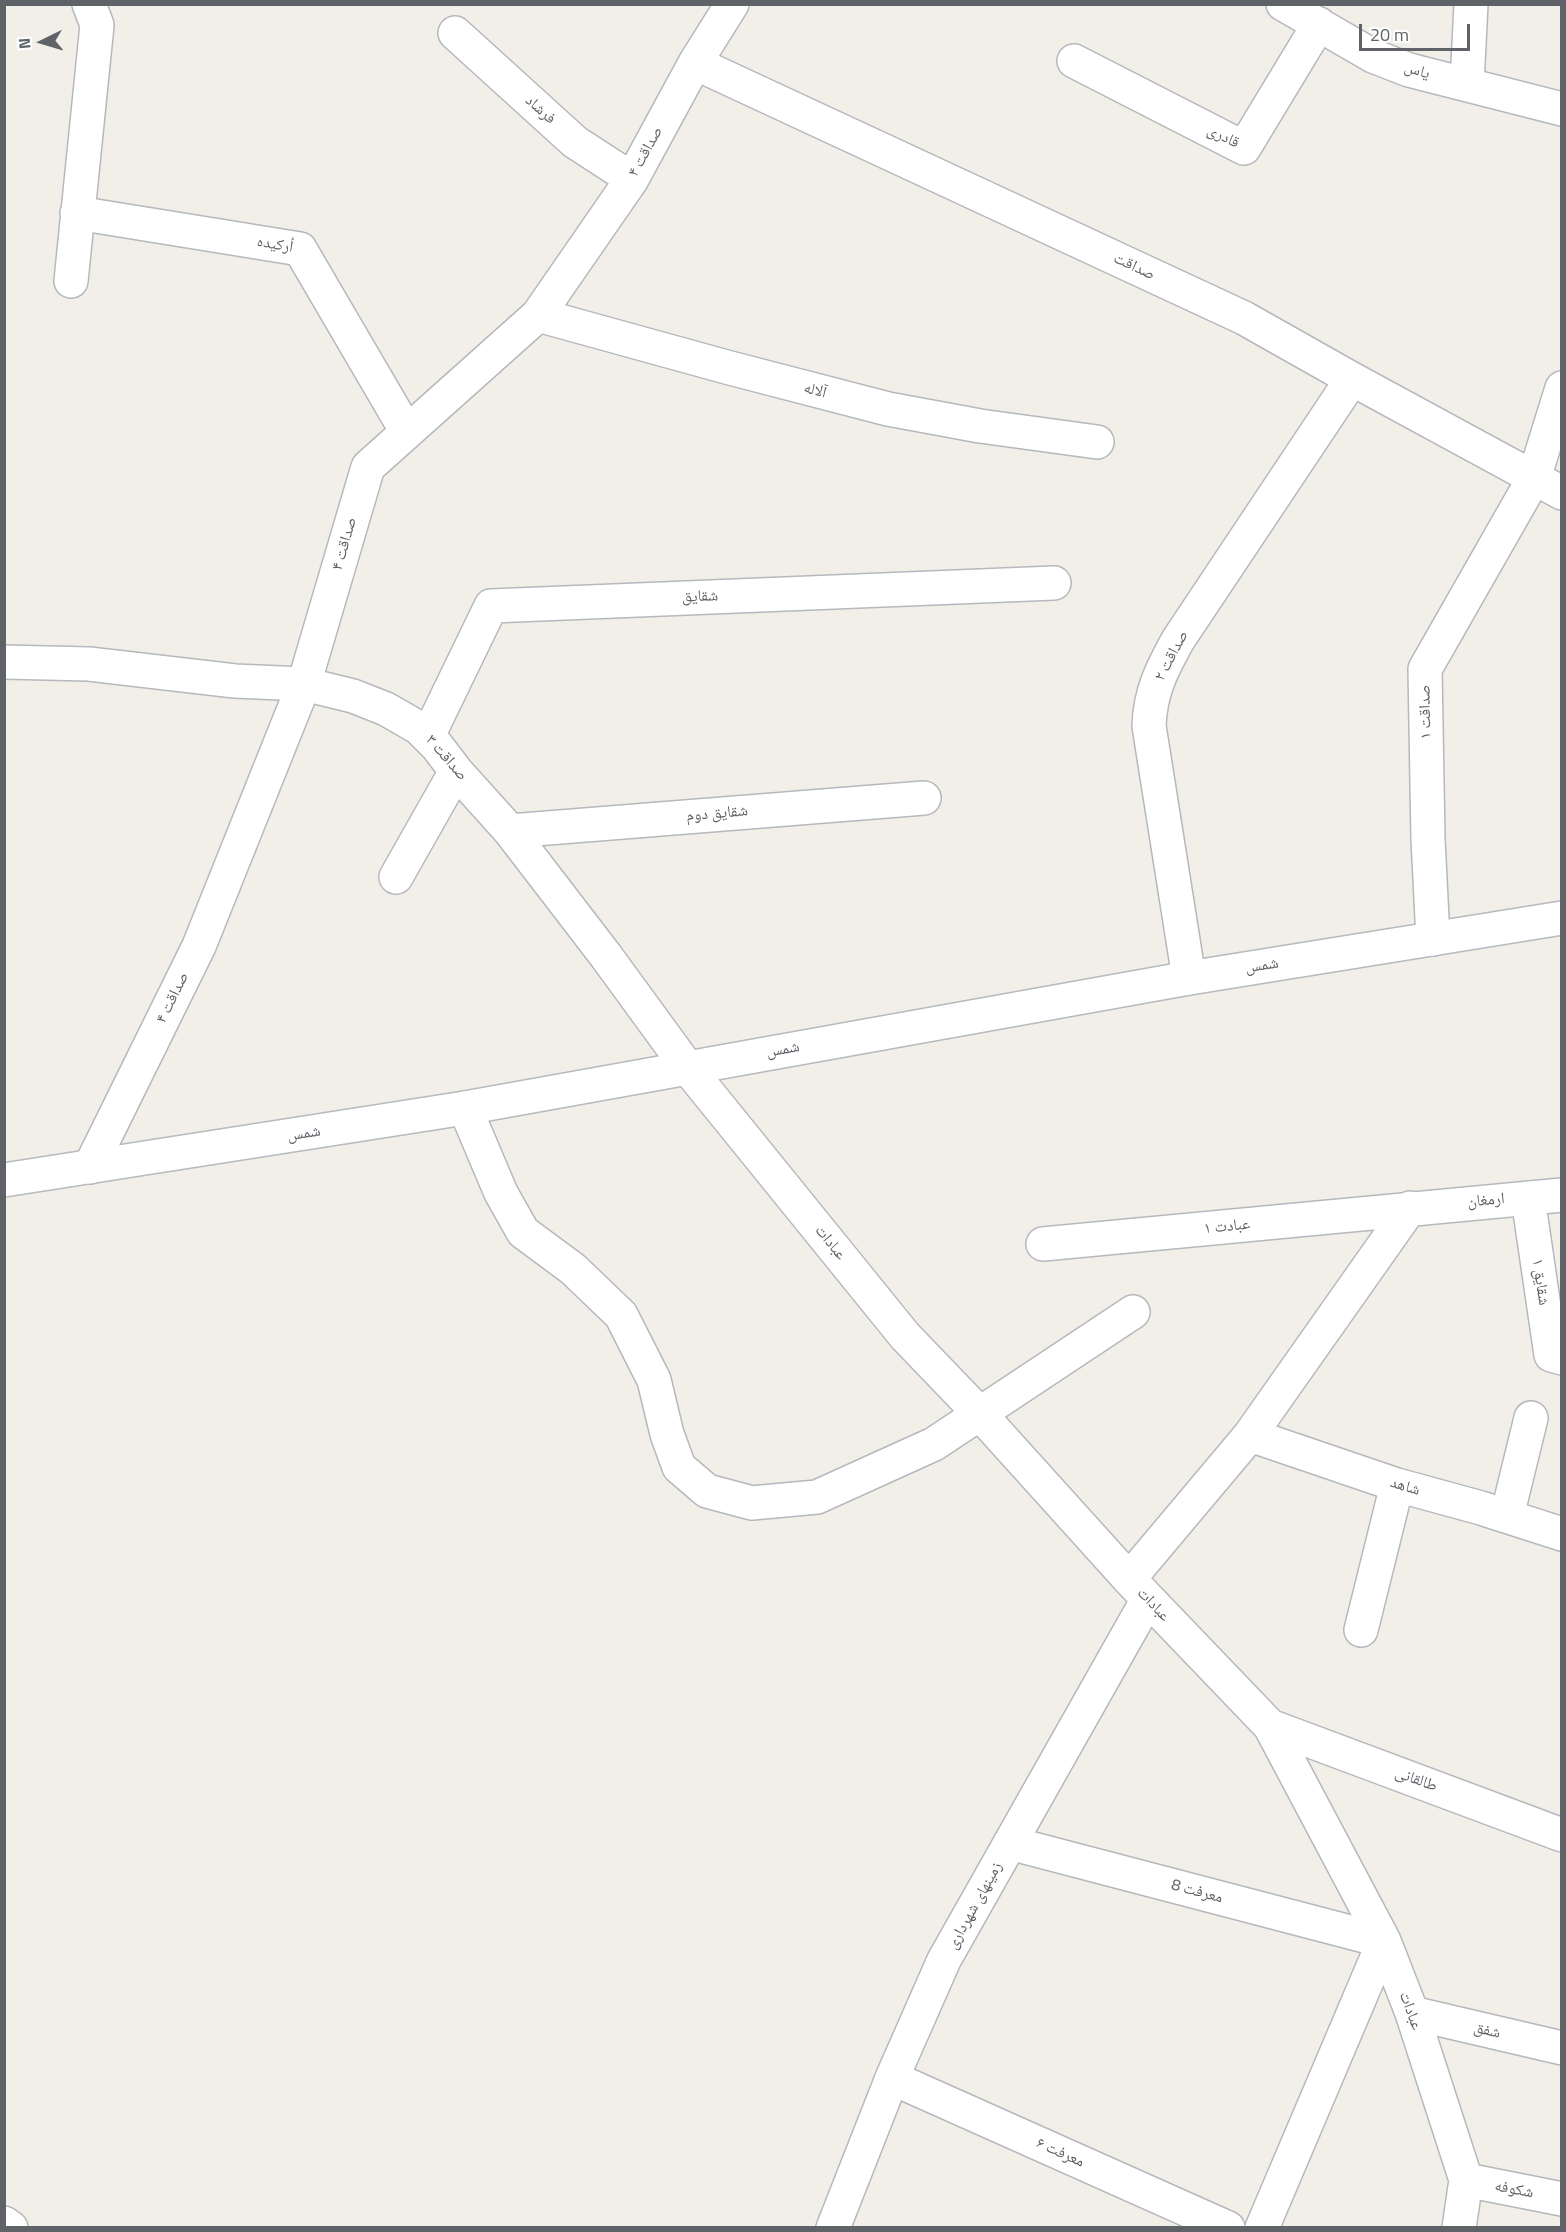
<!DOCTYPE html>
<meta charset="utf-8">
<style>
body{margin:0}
#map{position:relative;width:1566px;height:2232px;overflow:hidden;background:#f1efe8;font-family:"Titillium Web",sans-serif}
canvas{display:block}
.frame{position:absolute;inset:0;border:6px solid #5f6368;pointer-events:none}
.north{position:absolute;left:12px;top:12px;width:60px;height:60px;-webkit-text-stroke:4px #fff;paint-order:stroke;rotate:265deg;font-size:16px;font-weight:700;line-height:24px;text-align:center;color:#5f6368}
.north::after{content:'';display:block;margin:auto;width:21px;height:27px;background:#5f6368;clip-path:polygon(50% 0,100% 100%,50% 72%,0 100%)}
.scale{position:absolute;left:1359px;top:24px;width:111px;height:27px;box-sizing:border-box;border:3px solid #5f6368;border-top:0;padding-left:8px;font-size:18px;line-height:21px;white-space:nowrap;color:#5f6368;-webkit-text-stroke:4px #fff;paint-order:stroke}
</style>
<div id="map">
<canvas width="1566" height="2232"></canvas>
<div class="frame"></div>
<div class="north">N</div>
<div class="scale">20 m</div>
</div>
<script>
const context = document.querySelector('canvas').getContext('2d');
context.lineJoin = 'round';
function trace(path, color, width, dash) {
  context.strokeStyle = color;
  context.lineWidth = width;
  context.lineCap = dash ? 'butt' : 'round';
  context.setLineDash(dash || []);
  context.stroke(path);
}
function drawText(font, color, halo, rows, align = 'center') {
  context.font = font + ' "Titillium Web","Noto Naskh Arabic",sans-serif';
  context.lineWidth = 6;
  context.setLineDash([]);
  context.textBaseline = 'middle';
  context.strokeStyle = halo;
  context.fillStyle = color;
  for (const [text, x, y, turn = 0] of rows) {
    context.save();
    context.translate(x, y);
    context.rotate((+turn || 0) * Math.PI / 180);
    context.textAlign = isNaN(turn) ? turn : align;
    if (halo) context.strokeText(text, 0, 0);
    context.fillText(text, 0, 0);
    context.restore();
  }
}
const street = new Path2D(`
 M1283,4L1373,56L1409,70L1562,109
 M455,33L575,142L632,179
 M1074,61L1244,148L1319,24
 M695,63L1244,318L1352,379L1562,493
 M1467,84L1471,4
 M77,213L300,249L407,432
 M71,281L97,25L89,4
 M538,315L730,368L888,409L980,426L1097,442
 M4,662L89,664L235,681L304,684L353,696L386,709L419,728L437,746L456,771L510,831L606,956L687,1067L905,1336L980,1414L1129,1579L1270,1726L1384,1941L1412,2013L1466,2180L1459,2228
 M428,736L491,606L1054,583
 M510,831L924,798
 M396,877L456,771
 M1433,939L1428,839L1425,669L1534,478L1562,388
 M1189,978L1149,726C1150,692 1162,669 1178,640L1352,379
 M465,1108L501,1193L523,1232L573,1269L621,1315L654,1380L667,1434L679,1467L707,1491L752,1503L817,1497L934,1444L1133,1312
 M90,1167L199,946L304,684L368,467L538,315L632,179L695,63L732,4
 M1528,1198L1551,1355L1562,1358
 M1043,1244L1562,1195
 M1250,1435L1397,1485L1481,1508L1562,1534
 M1507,1516L1531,1418
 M1129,1579L1250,1435L1410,1208
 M1361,1630L1397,1485
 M1270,1726L1562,1835
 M1010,1843L1384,1941L1262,2228
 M1412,2013L1562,2048
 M892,2078L1228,2228
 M1466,2180L1562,2199
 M4,2223L11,2228
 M833,2228L892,2078L944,1960L1148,1599`);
const secondary = new Path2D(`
 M4,1180L465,1108L1189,978L1562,918`);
trace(street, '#b5b8bc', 36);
trace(secondary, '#b6babf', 36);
trace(street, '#fff', 33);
trace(secondary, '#fff', 33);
drawText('16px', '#5f6368', '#fff', [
 ["یاس",1417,71,17],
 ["فرشاد",540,110,42],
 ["قادری",1223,137,26],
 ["صداقت ۴",646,152,-61],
 ["اُرکیده",275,245,10],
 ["صداقت",1134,267,25],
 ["آلاله",815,391,15],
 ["صداقت ۴",345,544,-74],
 ["شقایق",700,597,-2],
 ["صداقت ۲",1172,656,-62],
 ["صداقت ۱",1426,712,-91],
 ["صداقت ۳",446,758,49],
 ["شقایق دوم",717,814,-5],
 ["شمس",1262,966,-9],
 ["صداقت ۴",173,998,-64],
 ["شمس",783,1050,-10],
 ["شمس",304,1134,-9],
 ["ارمغان",1486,1201,-5],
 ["عبادت ۱",1227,1227,-6],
 ["عبادات",830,1243,51],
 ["شقایق ۱",1540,1282,82],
 ["شاهد",1405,1487,17],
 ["عبادات",1153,1605,46],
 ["طالقانی",1416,1780,20],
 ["معرفت 8",1197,1892,15],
 ["زمینهای شهرداری",975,1906,-61],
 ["عبادات",1410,2011,70],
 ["شفق",1487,2031,13],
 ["معرفت ۶",1060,2153,24],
 ["شکوفه",1514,2190,11]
]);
</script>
